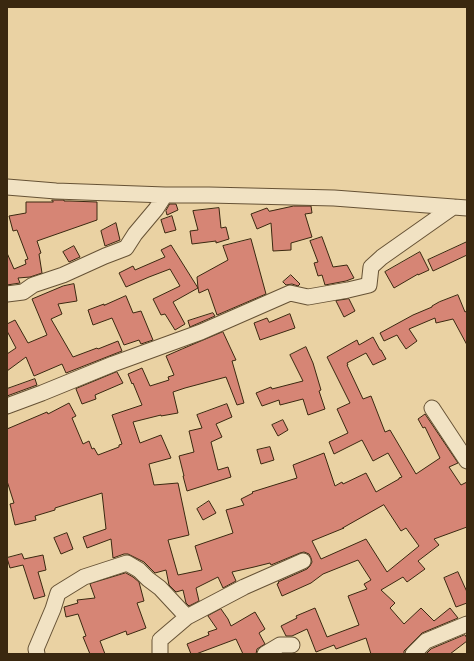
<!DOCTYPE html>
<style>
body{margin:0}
#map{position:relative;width:474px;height:661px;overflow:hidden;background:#ead2a3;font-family:Alegreya,serif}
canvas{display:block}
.frame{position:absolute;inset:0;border:8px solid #3a2810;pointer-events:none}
</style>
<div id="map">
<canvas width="474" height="661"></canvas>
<div class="frame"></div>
</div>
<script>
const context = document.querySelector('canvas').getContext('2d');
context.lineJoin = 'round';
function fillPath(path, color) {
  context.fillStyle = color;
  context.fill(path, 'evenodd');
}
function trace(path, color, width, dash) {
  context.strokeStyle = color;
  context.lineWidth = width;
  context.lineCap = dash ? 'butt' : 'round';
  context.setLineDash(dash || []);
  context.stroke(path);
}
const building = new Path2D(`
 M52,200H64V201H70L97,202V220L37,241L41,253L39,254L42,273L30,277L18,278L20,283L7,285V253L14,269L26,264L25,260L28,259L17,230L13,231L9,216L26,213V202H53Z
 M170,204H176L178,210L167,215L166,211Z
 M294,206H311L312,213L305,214L312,237L291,243V250L273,251L271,223L257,229L251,214L267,208L269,211Z
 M219,208L221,228L226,227L229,239L216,243V241L192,244L190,231L198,230L193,211Z
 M172,216L176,230L165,233L161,220Z
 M116,223L120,240L105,246L101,231Z
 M322,237L333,267L347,265L354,278L346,281L325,285L322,275L318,276L314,263L318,262L310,241Z
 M251,239L266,294L217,315L208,289L199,293L198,288L173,302L185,324L175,330L165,314L161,315L153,299L180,286L170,269L149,277L126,287L119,273L133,266L135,270L165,257L161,250L171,245L198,288L197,277L228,260L223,246Z
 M467,242V255L433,271L428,260Z
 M74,246L80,257L69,262L63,252Z
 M420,252L429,270L418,275V274L394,288L385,272Z
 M291,275L300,284L298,286L292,284L286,285L283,282Z
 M74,284L77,301L58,304L62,314L51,319L73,357L97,348L98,349L118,341L122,351L66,373L62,364L34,376L26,357L7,371V354L16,348L7,331V324L15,320L28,343L47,335L32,299L63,286Z
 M458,295L465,312L467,311V345L453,319L436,323L435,318L409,329L417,341L406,349L400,340L397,335L384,341L380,333L413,315L432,307V306L439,302Z
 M126,296L133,313L141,311L153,340L141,344L139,340L124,345L112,318L93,325L88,310L104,304V305Z
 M349,299L355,311L344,317L336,301Z
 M213,313L215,316L190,327L188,321Z
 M290,314L295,328L260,340L254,323L267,318L269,322Z
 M223,332L236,360L232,361L244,403L237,405L226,377L185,388L173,392L178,413L161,416V415L133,422L140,443L161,435L171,458L149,464L154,485L178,483L189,535L168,540L178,575L202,570L195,546L233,533L226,510L244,505L241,499L253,493L252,492L297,478L293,465L324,453L335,486L342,482L343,484L366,473L376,492L399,479V478L402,477L388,453L373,461L362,440L334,454L329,442L348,433L337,409L350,403L327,357L357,340L359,345L373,337L380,350H381L386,359L373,365L366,353L347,363L348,365H347L363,399L371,396L385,432L390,430L416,474L440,458L425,427L423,428L418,419L425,414L458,463L449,467L461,485L467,482V527L434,539L439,545L418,561L425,569L407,582L403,577L381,590L395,603L390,608L404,624L421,608L434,621L450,608L458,618L422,633L404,651V654H371L366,638L336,649L334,645L316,652L307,629L292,636H286L281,626L297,618L296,616L315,608L327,637L359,625L348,596L367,589L364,584L371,580L358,560L323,574L311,583L282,596L277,584L279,583L278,582L307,569L310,566L312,562L311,558L309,554L304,552L300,553L271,565L270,563L254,567L232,572L236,581L223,588L218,577L196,588L199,601L189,606L186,603L183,590L176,592L169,585L166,570L155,573L144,562L128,554H124L113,558L111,539L87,548L83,537L106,529L102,493L55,508V510L35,516L36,520L15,525L10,504L14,503L7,481V429L47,412L48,414L69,403L76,416L72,418L83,444L89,441L92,449L94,448L98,455L119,447V445L122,444L112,415L142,405L133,383L132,384L128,374L142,368L150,386L169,380L168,377L174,375L166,356L182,349ZM384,505L401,531L406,528L419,546L387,572L366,539L321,559L312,541L344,528H343Z
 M306,347L313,363L321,390L319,391L325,409L308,415L303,399L280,405L279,400L262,406L256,393L271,387L272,389L303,381L290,355Z
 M117,372L123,383L95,395L96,399L82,404L76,389Z
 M35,379L37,385L7,396V389Z
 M227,404L232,417L216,424L222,437L211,442L218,470L228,467L231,477L187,491L183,476H184L179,456L194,452L189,431L202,428L197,415Z
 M283,420L288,430L278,436L272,425Z
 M270,447L274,460L261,464L257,450Z
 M209,501L216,513L203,520L197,509Z
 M67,533L73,549L61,554L54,538Z
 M22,554L24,559L43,555L46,570L38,572L45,596L34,599L23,565L10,568L7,558Z
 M458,572L467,592V603L456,607L444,578Z
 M126,573L133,577L139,582L144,601L137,603L146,628L127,635L126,631L100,641L105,654H90L83,637L86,636L78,614L66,617L64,607L78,603L77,600L95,598L90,584Z
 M221,609L228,619L231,626L255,612L265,629L259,633L265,644L257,649L256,654H243L236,639L196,654H191L187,644L209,635L208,632L217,629L208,616Z
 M465,635L467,638V641L450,654H426L431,649Z`);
fillPath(building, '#d68575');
trace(building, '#3a2810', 1);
const minor = new Path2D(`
 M7,187L56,191L165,195H209L334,198L467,208
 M7,294L23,292L33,285L63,275L105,256L126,248L135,234L156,209L165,195
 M7,406L42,393L113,364L201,332L290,293L308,297L348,290L369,285L371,267L382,257L453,207
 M432,408L467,461
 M37,654L36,649L53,609L58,593L84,577L127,563L139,570L148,579L160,588L187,617
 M160,654V640L187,617L244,587L303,561
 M265,654L280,645H292
 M413,654L426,641L467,624`);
trace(minor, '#665235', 17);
trace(minor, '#f1e2c3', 15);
</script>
